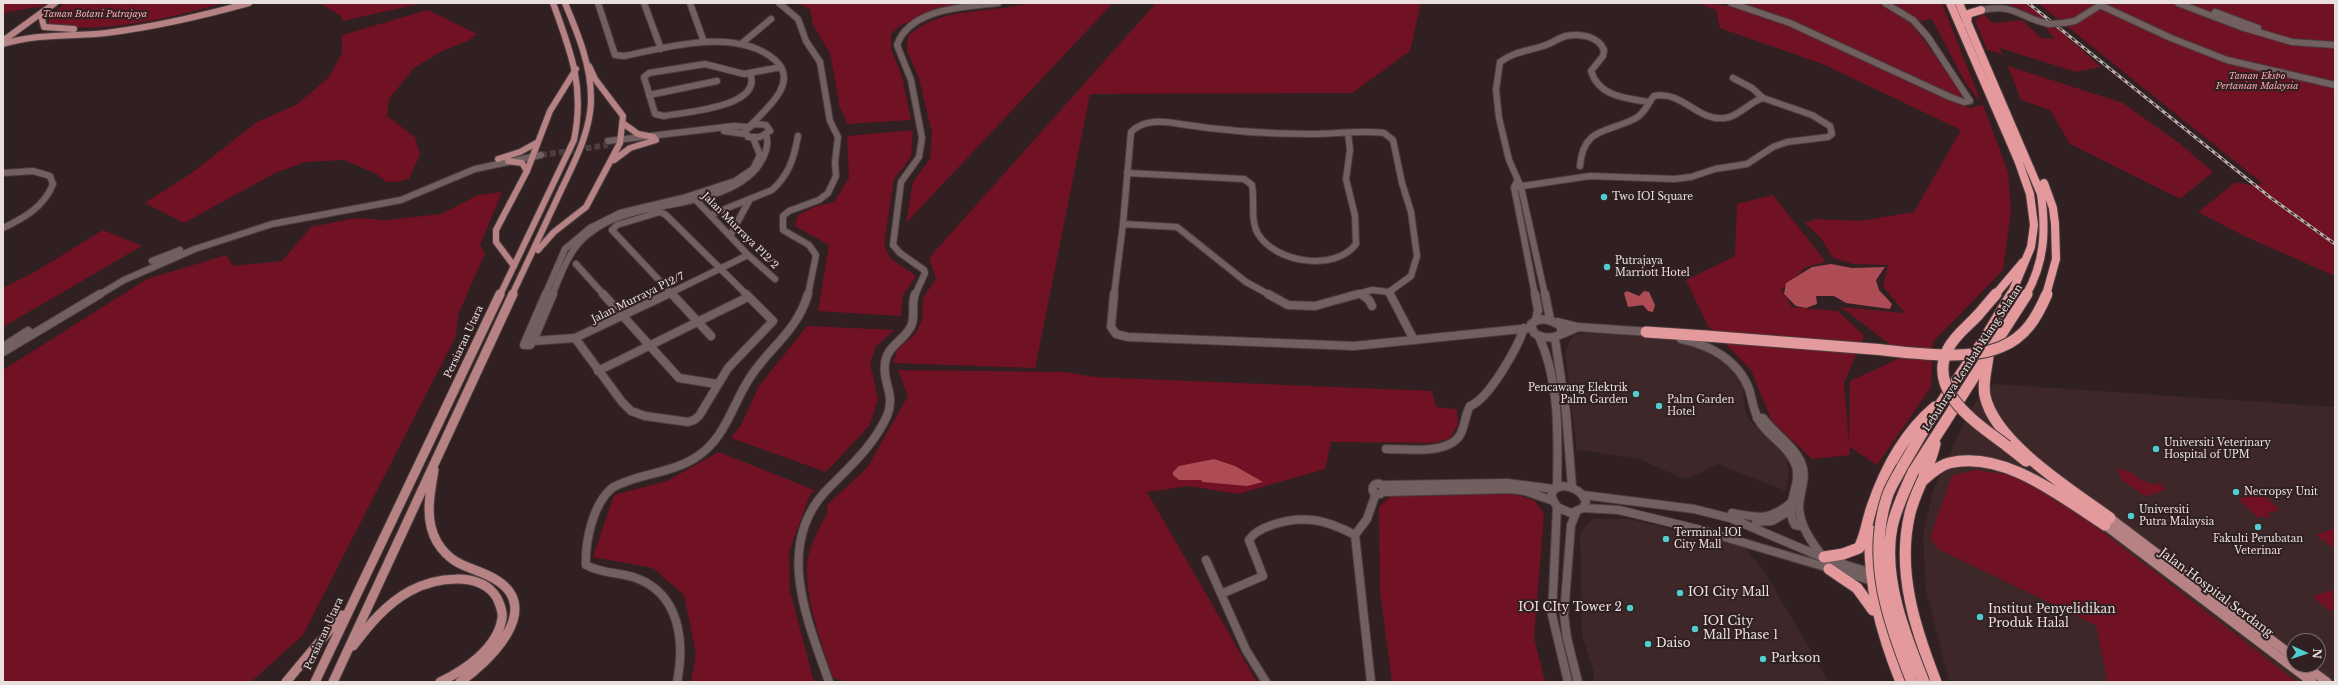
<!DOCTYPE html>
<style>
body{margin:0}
#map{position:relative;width:2338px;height:685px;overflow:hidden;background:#302021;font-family:"Libre Baskerville",serif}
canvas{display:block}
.frame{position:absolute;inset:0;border:4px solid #eadfdf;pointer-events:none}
.north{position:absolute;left:2286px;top:633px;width:40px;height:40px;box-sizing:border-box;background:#302021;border:1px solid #7a6c6d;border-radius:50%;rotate:93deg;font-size:11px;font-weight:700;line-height:16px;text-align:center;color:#eadfdf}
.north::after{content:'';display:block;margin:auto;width:14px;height:18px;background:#52cdcf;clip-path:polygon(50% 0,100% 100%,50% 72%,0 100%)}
</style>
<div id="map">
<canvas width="2338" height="685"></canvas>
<div class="frame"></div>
<div class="north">N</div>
</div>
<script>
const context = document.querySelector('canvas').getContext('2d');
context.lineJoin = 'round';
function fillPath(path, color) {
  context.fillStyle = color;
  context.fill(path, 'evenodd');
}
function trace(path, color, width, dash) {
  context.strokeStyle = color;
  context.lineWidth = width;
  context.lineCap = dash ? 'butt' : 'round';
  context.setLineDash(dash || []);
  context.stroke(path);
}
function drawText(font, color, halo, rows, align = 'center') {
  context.font = font + ' "Libre Baskerville",serif';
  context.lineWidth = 4;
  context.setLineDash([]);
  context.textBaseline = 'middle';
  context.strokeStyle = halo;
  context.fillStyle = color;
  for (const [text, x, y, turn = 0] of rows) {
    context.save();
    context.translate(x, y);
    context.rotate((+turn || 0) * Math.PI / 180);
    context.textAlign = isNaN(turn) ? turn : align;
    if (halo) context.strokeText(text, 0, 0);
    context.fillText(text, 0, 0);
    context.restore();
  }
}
fillPath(new Path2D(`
 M1583,333L1620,334L1672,339L1705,348L1727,363L1742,384L1746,413L1750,421L1786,457L1789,474L1786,491L1718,464L1690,478L1679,477L1637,458L1577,450L1565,353L1571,339L1575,335Z
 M1995,384L2335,407V682H1949L1926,590L1923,538L1932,493L1962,427L1978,398ZM2294,641H2318V665H2294Z
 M1593,519H1629L1745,547L1767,576L1829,682H1594V673L1582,635L1580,532Z`), '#3d2728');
fillPath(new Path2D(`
 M3,3H47L44,6L7,12L3,15Z
 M64,3H223C171,18 104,34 49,25V19Z
 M320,3H416L418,4L342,21V17Z
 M798,3H955L954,6L901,25L891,34V49L902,76L911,120L846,124V119L840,108L830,53L813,25L810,9Z
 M1028,3H1113L906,223L913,182L930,159L932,133L919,78L907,51L908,36C941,5 988,15 1028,3Z
 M1156,3H1421L1410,51L1352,93L1090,94L1035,368L893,363L897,350L916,333L922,320L923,298L936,279L929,258Z
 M1698,3C1724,3 1750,11 1774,19L1947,100L1971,108L1983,105L2008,172L2011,210L2003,270L1933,342L1931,387L1877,465L1850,447V455L1812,459L1772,421L1751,370L1708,326L1686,280L1735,256L1737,204L1773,195L1826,262L1806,267L1781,290L1792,307L1838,311L1864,336L1844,383L1849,444L1850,381L1898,359L1887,342L1841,307L1905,313L1883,286L1888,265L1853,264L1833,258L1821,238L1805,223L1816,219L1859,221L1914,212L1961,130L1825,65L1720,28L1716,10Z
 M1744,3H1878L1907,20L1921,36L1961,93V98L1796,22Z
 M1893,3H1942L1981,102L1965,82L1932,19L1920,21Z
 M2009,3H2027L2049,21C2034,18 2022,8 2007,4Z
 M2038,3H2335V276L2246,237L2198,212L2236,182L2248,185L2263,184Z
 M428,10L477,34L468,41L440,52L414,68L389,99L387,116L415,137L420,155L409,179L396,182H386L375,173L344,160L305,162L275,173L184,223L145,203L193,172L257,122L296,105L328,78L342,53V35Z
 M1983,14L1993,23L2022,20L2041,38L2055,39L2044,26H2055L2101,67L2076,72L2000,48L2002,54L1987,50L1975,20Z
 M2008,66L2123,103L2179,143L2213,172L2180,199L2070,144L2050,110L2021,100Z
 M913,130L911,157L894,179L884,244L890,258L916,276L903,295L901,316L818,311L829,245L795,226L798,215L814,207L834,202L849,178L847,136Z
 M502,192L480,245L485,253L458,315L456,336L303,635L251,682H3V370L147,279L226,255L233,266L282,261L311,227L355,218L387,220L441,214L478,195Z
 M103,230L142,246L3,327V288L33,273Z
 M807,326L895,330L876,346L870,364L878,399L869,426L826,472L731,438L741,425L759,386Z
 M898,370L1065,372L1095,377L1432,391L1436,407L1457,409L1458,425L1450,438L1435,443L1331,442L1325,469L1238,494L1189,486L1147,492L1257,682H848L833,678C822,643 807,606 807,569C807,549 819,528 828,512L827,505L867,468L908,396Z
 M719,452L814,490L809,497L789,552L790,591L814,682H691L696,654L684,595L653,568L593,557L614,495L667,481Z
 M2117,467L2123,471L2128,470L2139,479L2155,485L2159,482L2166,490L2145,496L2122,480Z
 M1975,470L2011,475L2041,491L2095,526L2297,682H2108L2096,625L1938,549L1930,537L1952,476Z
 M2261,492L2280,510L2267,513L2271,517L2267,518L2259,516L2258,518L2238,499Z
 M1510,493L1534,500L1544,514L1534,638L1545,682H1392L1380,592L1379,507L1391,496Z
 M2335,528V549L2316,535Z
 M2333,590L2335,609L2329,611L2313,596Z`), '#711124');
fillPath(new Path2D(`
 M1831,264L1852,268L1885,267L1876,280L1879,290L1892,304L1890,309L1846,303L1834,296H1816L1817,304L1806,308L1796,306L1784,294L1786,283L1812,267Z
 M1627,291L1639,296L1644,291L1649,292L1655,305L1653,312L1648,311L1643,305L1628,307L1624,293Z
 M1214,459L1235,466L1263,482L1247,486L1203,482L1201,480H1179L1173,475V472L1179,466Z`), '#ae4c55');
trace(new Path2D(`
 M541,155L608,145`), '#4c3d3e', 6, [6, 3]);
const minorFar1 = new Path2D(`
 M598,3L615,55L624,56C668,47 737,27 775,60C800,82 766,109 751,125
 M644,3L661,49
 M690,3L704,42
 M779,3L798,19L806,41L820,62L830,121L838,137L835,162L836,176L828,193L819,200L789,211L783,216V230L809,245L816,255L808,295
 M1731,3L1790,23L1950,97L1964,102L1970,101L1928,37L1913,20L1885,3
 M2178,3L2241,27L2292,42L2335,45
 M2100,5L2171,38L2227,60L2335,85
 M1981,10C2016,3 2019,18 2049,24
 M2215,12L2258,28
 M2064,23L2075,21L2102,4
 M741,44L771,19
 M750,73C764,107 685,112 664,116L655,114L644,77L649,73L705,64L744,74L781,67
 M649,95L717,81
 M754,124L766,125L770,131L760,137H748L745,131Z
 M724,131L745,134
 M608,141L734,126L748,127
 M1580,166C1583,126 1609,133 1636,118C1645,113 1648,103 1654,96C1682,90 1698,122 1725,118C1740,116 1749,102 1763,98
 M3,173L33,171L50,176L53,184C44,207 24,218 3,228
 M1127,173L1244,179L1252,185C1255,200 1250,220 1258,234C1276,263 1335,272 1356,244L1355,216L1346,179L1350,150L1348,133
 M1516,183L1514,187L1535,295
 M1516,187L1590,176L1674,179L1691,177L1715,169L1747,164L1773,147L1787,142L1828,137L1832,134L1830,126L1812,115L1763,98L1752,88L1733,78
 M692,196L748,255L775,279
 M710,215L772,190C789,175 794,158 798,136
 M1123,224L1177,227L1246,282L1270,295
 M1123,224L1131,132C1144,119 1162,121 1180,124C1223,131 1267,134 1311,134C1335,134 1359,130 1384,133L1393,140L1402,183L1411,212L1417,256L1411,276L1389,292L1372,290L1354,295
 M730,236L750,199
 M152,261L180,250
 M576,264L604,295
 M1389,292L1391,295
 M1360,293L1363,295
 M99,295L124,280L195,249L272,224L401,200L475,169L541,155
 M545,295L565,249L590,228L620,213L683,198L735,181L753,169L760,155L753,138
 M552,295C563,270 570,245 594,230C607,220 623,215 639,211C677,202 744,198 763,158C767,150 769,143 766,135
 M666,295L748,255
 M673,295L612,230L617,225L660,212L666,215L747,295
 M915,295L925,273L924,270L900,253L893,245L901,182L919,157L922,138L911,80L897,45C910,8 965,7 998,3
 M1114,295L1123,224
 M1545,295L1521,187L1509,160L1499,118L1496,90L1500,62C1513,52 1528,51 1543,46C1551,44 1558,38 1566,36C1580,33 1598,36 1604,50L1603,56L1591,71C1599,97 1626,98 1649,102`);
const minor = new Path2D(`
 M546,294L524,345H530L533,341L553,294
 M603,294L679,378L717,384
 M672,294L711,336
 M1114,294L1111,327L1116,334L1128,337L1354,346L1531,328
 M1268,294L1288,305L1315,306L1358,294
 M1361,294L1369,300L1372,306
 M1390,294L1414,340
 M1535,294L1538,310L1536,320
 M1545,294L1550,319
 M1557,322L1577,327L1650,332
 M1561,334V326C1551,320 1541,316 1531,324L1534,333C1549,343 1561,334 1576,328
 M1539,337C1560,382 1558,438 1557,487
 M575,338L622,402L631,411L645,416L688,422L694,420L699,416L728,368L773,321L746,294
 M1555,339L1566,412L1572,487
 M1681,339C1710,345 1738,360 1749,389C1753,401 1753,413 1761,424C1771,438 1790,448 1796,466C1802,486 1783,506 1795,525L1800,526L1802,522
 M533,341L575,338L668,294
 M3,347L28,331
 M3,352L100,294
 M598,371L748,297
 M1757,418H1763C1774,433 1793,445 1801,462C1808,478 1799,492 1799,508C1800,526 1812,543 1823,557
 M1386,449C1406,449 1448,455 1460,435C1465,426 1465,415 1470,406C1489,399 1518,347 1524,328
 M1372.5 489a5.5 5.5 0 1 1 11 0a5.5 5.5 0 1 1-11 0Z
 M1383,485L1507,483L1554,489
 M1562,486C1574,487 1582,491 1586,502L1583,508L1571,513L1557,507L1551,496L1554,489Z
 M1384,492L1511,489L1525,491L1551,500
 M1583,495L1694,509L1730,518L1824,558L1875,574
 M1557,507L1552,615L1568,682
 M1583,508L1619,510L1701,530L1876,582
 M1576,513L1571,525L1564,615L1567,638L1578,682
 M1732,513C1759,518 1770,521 1792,502
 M1756,522L1772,521L1786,513
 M1206,560L1246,650L1266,682
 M1221,594L1263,576L1249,540C1254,532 1263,528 1272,525C1303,514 1327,520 1355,535
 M677,682C685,642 680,594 636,578C619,572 602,574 586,565C585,541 593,504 612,488C636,474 669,474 695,458C726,439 732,404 751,376C771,346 797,331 808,294
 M829,682C808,622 775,548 824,493C847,469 873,447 887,416C896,394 882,383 885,363C887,345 907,339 912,324C915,314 911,304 915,294
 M1371,682L1355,535L1367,519L1376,493`);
const majorFar1 = new Path2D(`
 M47,10L42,19L44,27L74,29
 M4,40L55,3
 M3,44C37,33 71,37 106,33C154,27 202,16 249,3
 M624,124L638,134L654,137
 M498,159L520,152L538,142
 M614,160L630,148L656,140
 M508,161L522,163L527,171
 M538,250L554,232L586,207L620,143L623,116L595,79L589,66
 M514,266L496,242V230L527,171L550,111L576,69
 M500,295L574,140C585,87 571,52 553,3
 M512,295C527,263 542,231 557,199C571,168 591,134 591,99C591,65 578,34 565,3`);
const major = new Path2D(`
 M434,470C430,494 424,519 437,542C454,570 476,566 498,581C543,611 487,663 460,682
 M2110,518L2294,657
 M2105,525L2312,682
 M353,646C369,625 386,604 410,591C434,578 480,570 497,598C500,605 503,611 502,618C498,648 465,670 440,682
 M2304,665L2327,682
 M286,682L342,615
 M315,682L500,294
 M333,682L513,294`);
const highwayFar1 = new Path2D(`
 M1950,3L2018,160L2030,194L2034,225L2031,247L2011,295
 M1959,3L2041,194C2046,230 2045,262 2026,295
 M1967,23L1968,14L1981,10
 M2044,183L2053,208L2055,224
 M1995,295L2023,262`);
const highway = new Path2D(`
 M1978,315L1996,294
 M1646,332L1706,336
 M1988,356C1987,369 1982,383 1985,396C1995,443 2073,491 2110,518
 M1935,444C1930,468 1916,489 1910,513C1896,571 1915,628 1936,682
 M2007,446L2026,461
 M1902,467L1931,418L1984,340L2012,294
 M1913,472L2027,294
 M1921,482C1929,475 1938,466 1949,463C2005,450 2061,497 2105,525
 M1870,530C1868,584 1881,632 1901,682
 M1824,557L1843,554L1859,548C1866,535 1867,521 1872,507C1885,469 1904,433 1935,407
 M1829,569L1857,588L1873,610`);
trace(minorFar1, '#4a3d3e', 8);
trace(minor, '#4a3d3e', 10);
trace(majorFar1, '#4a3d3e', 8);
trace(major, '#4a3d3e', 11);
trace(highwayFar1, '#4a3d3e', 10);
trace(highway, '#4a3d3e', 13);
trace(minorFar1, '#725f60', 6);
trace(minor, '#725f60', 8);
trace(majorFar1, '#b68284', 6);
trace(major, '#b68284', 9);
trace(highwayFar1, '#e4999c', 8);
trace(highway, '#e4999c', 11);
const rail = new Path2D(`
 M2028,3L2271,198L2335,244`);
trace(rail, '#b8acac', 3);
trace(rail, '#302021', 1.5, [4]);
const minorBridge = new Path2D(`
 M2049,24L2064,23`);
const highwayBridgeFar1 = new Path2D(`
 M2046,295L2056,259L2055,224`);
const highwayBridge = new Path2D(`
 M1978,315C1968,326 1954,336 1948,349C1926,392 1978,424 2007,446
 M1706,336C1761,340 1817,345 1872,349C1910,352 1965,362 2001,347C2026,337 2037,317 2047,294
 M1902,467C1897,477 1890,487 1887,497C1866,560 1889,624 1912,682
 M1913,472C1905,490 1896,508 1892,527C1882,578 1905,635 1924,682`);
trace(minorBridge, '#4a3d3e', 8, []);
trace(highwayBridgeFar1, '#4a3d3e', 10, []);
trace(highwayBridge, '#4a3d3e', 13, []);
trace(minorBridge, '#725f60', 6);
trace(highwayBridgeFar1, '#e4999c', 8);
trace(highwayBridge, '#e4999c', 11);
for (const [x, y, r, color] of [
 [1604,197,4,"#52cdcf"],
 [1607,267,4,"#52cdcf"],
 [1636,394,4,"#52cdcf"],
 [1659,406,4,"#52cdcf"],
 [2156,449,4,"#52cdcf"],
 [2236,492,4,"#52cdcf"],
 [2131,516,4,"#52cdcf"],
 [2258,527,4,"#52cdcf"],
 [1666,539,4,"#52cdcf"],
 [1680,593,4,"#52cdcf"],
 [1630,608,4,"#52cdcf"],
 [1980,617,4,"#52cdcf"],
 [1695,629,4,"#52cdcf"],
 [1648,644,4,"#52cdcf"],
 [1763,659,4,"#52cdcf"]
]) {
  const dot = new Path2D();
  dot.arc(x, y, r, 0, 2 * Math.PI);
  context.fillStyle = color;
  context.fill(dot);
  trace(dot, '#302021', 1.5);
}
drawText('italic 9px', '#faaaad', '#302021', [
 ["Taman Botani Putrajaya",95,14],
 ["Taman Ekspo",2257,76],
 ["Pertanian Malaysia",2257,86]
]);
drawText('10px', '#eadfdf', '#302021', [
 ["Two IOI Square",1612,197],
 ["Putrajaya",1615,261],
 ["Marriott Hotel",1615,273],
 ["Pencawang Elektrik",1628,388,"right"],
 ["Palm Garden",1628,400,"right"],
 ["Palm Garden",1667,400],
 ["Hotel",1667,412],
 ["Universiti Veterinary",2164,443],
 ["Hospital of UPM",2164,455],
 ["Necropsy Unit",2244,492],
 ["Universiti",2139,510],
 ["Putra Malaysia",2139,522],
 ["Terminal IOI",1674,533],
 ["City Mall",1674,545],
 ["Fakulti Perubatan",2258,539,"center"],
 ["Veterinar",2258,551,"center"]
], 'left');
drawText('10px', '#eadfdf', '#302021', [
 ["Jalan Murraya P12/2",740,231,45],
 ["Jalan Murraya P12/7",638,298,-26],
 ["Persiaran Utara",464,342,-65],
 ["Lebuhraya Lembah Klang Selatan",1973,358,-57],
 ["Persiaran Utara",324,634,-65]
]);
drawText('12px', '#eadfdf', '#302021', [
 ["IOI City Mall",1688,593],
 ["IOI CIty Tower 2",1622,608,"right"],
 ["Institut Penyelidikan",1988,610],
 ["Produk Halal",1988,624],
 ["IOI City",1703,622],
 ["Mall Phase 1",1703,636],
 ["Daiso",1656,644],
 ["Parkson",1771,659]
], 'left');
drawText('12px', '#eadfdf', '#302021', [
 ["Jalan Hospital Serdang",2216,593,37]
]);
</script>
